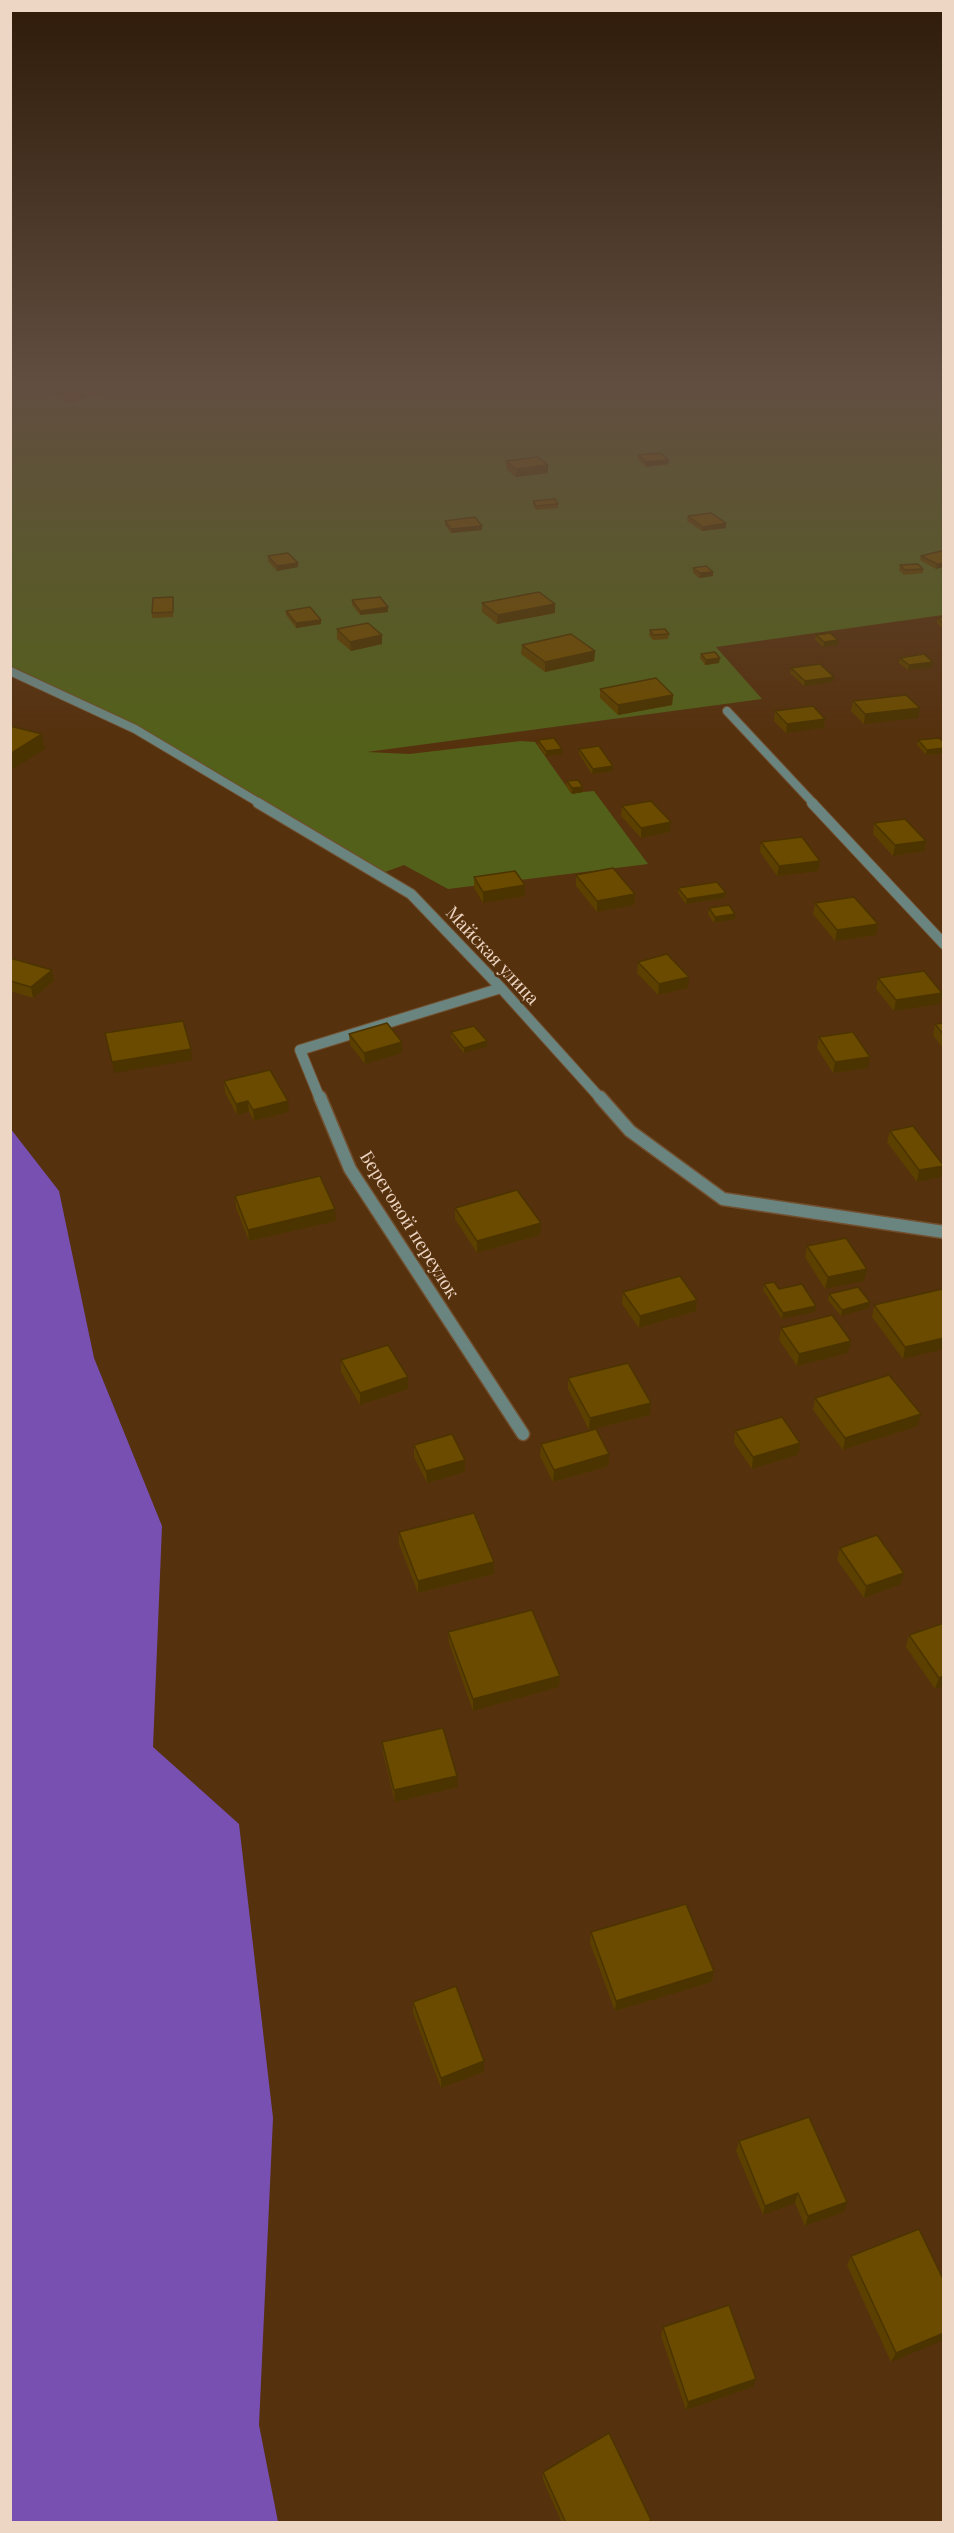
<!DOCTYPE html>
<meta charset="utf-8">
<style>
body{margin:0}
#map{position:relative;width:954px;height:2533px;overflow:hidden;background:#56310e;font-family:"Playfair Display",serif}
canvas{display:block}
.frame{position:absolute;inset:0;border:12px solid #edd6c4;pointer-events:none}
</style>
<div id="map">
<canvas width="954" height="2533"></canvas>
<div class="frame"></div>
</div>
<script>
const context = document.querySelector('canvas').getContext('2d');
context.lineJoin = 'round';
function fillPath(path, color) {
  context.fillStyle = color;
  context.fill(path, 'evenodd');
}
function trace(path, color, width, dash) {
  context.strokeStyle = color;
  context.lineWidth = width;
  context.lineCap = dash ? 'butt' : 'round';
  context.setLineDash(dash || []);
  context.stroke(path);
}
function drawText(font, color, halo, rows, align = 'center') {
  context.font = font + ' "Playfair Display",serif';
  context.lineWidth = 5;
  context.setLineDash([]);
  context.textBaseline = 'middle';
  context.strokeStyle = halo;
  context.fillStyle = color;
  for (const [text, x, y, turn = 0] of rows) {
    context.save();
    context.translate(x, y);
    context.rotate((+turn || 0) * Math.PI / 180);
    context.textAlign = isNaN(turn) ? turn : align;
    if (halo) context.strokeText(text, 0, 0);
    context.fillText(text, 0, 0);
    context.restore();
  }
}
fillPath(new Path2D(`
 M11,385H40L70,403L124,385H943V615L716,647L762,699L367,752L409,754L521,741L535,742L571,793L594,791L648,864L448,889L404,865L385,872L140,727L11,666Z`), '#53601a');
fillPath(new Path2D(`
 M10,1128L59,1191L94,1358L162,1526L153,1747L239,1824L273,2118L259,2425L278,2522H11Z`), '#7850b2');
const minorFar2 = new Path2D(`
 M10,671L135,729L261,804
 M727,711L814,804`);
const minorFar1 = new Path2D(`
 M258,803L411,894L501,988L601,1099
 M812,803L944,944
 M320,1099L300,1050L501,988`);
const minor = new Path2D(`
 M320,1097L350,1169L523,1434
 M600,1097L630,1131L723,1199L944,1232`);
trace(minorFar2, '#714f2f', 10);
trace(minorFar1, '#714f2f', 12);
trace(minor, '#714f2f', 15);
trace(minorFar2, '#6a857f', 8);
trace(minorFar1, '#6a857f', 10);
trace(minor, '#6a857f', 12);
fillPath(new Path2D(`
 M638,455L668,464L646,467L638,460Z
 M506,461L548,465V473L516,477L506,469Z
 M533,501L558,504V508L536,510L533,505Z
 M688,516L726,528L702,531L687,521Z
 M445,521L482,526V530L451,533L445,525Z
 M941,551L936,569L920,560L921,556Z
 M268,556L298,563V567L277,571L268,561Z
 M900,565L923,569V573L904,575L899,570Z
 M693,568L713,576L699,578L693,573Z
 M173,597V617L152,618V613Z
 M352,600L388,612L360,615L352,605Z
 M482,603L555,604V613L497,624L482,612Z
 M286,611L321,624L296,628L286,615Z
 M937,618H944V629L937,623Z
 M337,629L382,644L351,651L337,639Z
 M650,630L669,634L668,639L653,640L649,635Z
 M816,635L838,645L823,647L815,640Z
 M522,645L595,651L594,661L545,672L521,654Z
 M701,654L719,663L705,665L700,658Z
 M900,658L933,662L932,667L908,670L899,663Z
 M791,668L833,682L804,686L790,673Z
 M600,689L673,695L672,705L618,715L600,698Z
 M853,701L918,718L864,724L851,711Z
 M775,711L825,719L824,728L786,733L774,721Z
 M538,740L562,754L546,756L538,745Z
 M918,740L944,742V753L926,755L917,745Z
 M579,749L613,771L592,774L579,754Z
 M567,781L583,787V792L572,794L566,786Z
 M622,806L670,832L641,838L621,816Z
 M874,823L926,841L925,851L893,856L873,834Z
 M761,842L820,861L818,871L777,876L760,852Z
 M576,875L635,894L634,905L597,912L576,886Z
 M474,877L525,885V896L483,903L474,888Z
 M678,888L726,893L725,898L686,904L678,893Z
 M815,903L878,924L876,935L835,941L813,914Z
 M709,908L735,914V919L714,923L708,914Z
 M10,958L52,970L54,981L33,998L10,991Z
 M638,962L688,988L658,995L637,973Z
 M878,978L942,993L940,1004L894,1011L876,989Z
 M944,1023V1050L933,1035L935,1024Z
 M451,1032L487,1041V1047L464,1053L451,1037Z
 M349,1034L402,1053L365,1064L350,1045Z
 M819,1037L868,1068L833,1073L817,1048Z
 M224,1081L289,1112L254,1121L249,1112L237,1115L225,1093Z
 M890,1131L941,1177L917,1182L887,1142Z
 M235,1196L336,1221L249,1241L236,1208Z
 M455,1208L540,1235L477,1253L455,1219Z
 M807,1246L864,1281L825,1289L805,1257Z
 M764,1284L779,1289L816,1306L815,1312L782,1319L763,1290Z
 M944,1291V1349L903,1359L872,1317L874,1305Z
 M623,1292L697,1300L696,1311L639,1328L622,1304Z
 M829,1294L869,1308L841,1316L828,1300Z
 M781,1328L851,1341L848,1353L797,1366L779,1340Z
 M341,1360L408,1377V1389L360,1405L341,1372Z
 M568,1378L650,1415L589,1430L568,1389Z
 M815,1398L918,1426L843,1450L813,1410Z
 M735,1431L800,1443L798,1455L752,1469L734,1443Z
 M541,1444L609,1454V1466L553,1482L540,1456Z
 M414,1445L465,1460V1472L427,1483L414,1457Z
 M399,1532L494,1574L418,1593L399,1544Z
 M840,1548L904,1573L901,1584L864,1598L837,1560Z
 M944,1623V1686L935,1689L906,1647L909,1635Z
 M448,1632L560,1676L559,1687L473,1711L449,1643Z
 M382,1742L458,1787L395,1802L383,1753Z
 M591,1932L714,1971L712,1982L615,2011L590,1943Z
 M413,2002L484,2072L441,2088L413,2013Z
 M739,2141L844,2212L805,2226L795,2203L763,2215L736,2151Z
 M851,2256L944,2281L891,2362L847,2265Z
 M663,2327L753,2387L686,2410L661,2336Z
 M543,2472L651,2520L650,2523H562L543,2480Z`), '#5c4000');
fillPath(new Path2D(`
 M669,460L668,464L646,467V462Z
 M548,465V473L516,477V469Z
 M726,523V528L702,531L703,527Z
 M482,526V530L451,533V529Z
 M298,563V567L277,571V566Z
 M944,563V567L936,569L937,564Z
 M713,572V576L699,578L700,573Z
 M555,604V613L497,624L498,615Z
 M388,607V612L360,615V611Z
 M321,620V624L296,628V623Z
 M382,635V644L351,651L350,642Z
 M838,640V645L823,647L824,642Z
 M595,651L594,661L545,672V662Z
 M720,658L719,663L705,665L706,660Z
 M933,662L932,667L908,670L909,665Z
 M834,677L833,682L804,686L805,681Z
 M673,695L672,705L618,715V705Z
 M920,708L918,718L864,724L865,714Z
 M825,719L824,728L786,733L787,724Z
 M42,734L45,749L13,769L10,754Z
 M944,748V753L926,755L927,750Z
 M562,749V754L546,756V751Z
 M613,766V771L592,774L593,769Z
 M583,787V792L572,794V788Z
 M671,822L670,832L641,838V828Z
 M926,841L925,851L893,856L895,845Z
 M820,861L818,871L777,876L779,866Z
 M525,885V896L483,903V892Z
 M726,893L725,898L686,904L687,899Z
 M635,894L634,905L597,912V901Z
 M735,914V919L714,923L715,917Z
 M878,924L876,935L835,941L837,930Z
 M52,970L54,981L33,998L31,987Z
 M689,977L688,988L658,995L659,984Z
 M942,993L940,1004L894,1011L896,1000Z
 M487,1041V1047L464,1053V1048Z
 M402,1042V1053L365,1064L364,1053Z
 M191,1049L192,1060L114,1073L112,1062Z
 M870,1057L868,1068L833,1073L835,1062Z
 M248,1101L249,1112L237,1115L236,1104Z
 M288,1101L289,1112L254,1121L253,1110Z
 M944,1166L941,1177L917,1182L919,1170Z
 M335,1209L336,1221L249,1241L248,1230Z
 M541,1223L540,1235L477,1253V1241Z
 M867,1269L864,1281L825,1289L828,1277Z
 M697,1300L696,1311L639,1328L640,1316Z
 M870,1302L869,1308L841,1316L842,1310Z
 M816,1306L815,1312L782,1319L783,1313Z
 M944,1338V1349L903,1359L905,1347Z
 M851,1341L848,1353L797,1366L799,1354Z
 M408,1377V1389L360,1405V1393Z
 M651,1403L650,1415L589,1430L590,1418Z
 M921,1414L918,1426L843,1450L845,1438Z
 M800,1443L798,1455L752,1469L753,1457Z
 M609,1454V1466L553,1482L554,1470Z
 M465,1460V1472L427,1483L426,1471Z
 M494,1562V1574L418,1593V1581Z
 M904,1573L901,1584L864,1598L866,1586Z
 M560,1676L559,1687L473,1711V1699Z
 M944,1676V1686L935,1689L939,1678Z
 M457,1776L458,1787L395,1802L394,1790Z
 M714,1971L712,1982L615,2011L616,2001Z
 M484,2061V2072L441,2088V2078Z
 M798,2193L795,2203L763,2215L765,2206Z
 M847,2202L844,2212L805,2226L808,2216Z
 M944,2333V2340L891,2362L896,2353Z
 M756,2379L753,2387L686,2410L688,2402Z`), '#4b3400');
const building = new Path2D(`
 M660,453L669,460L646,462L638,455Z
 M538,457L548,465L516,469L506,461Z
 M555,499L558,504L536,506L533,501Z
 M711,513L726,523L703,527L688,516Z
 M475,517L482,526L451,529L445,521Z
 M941,551L944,553V563L937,564L921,556Z
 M288,553L298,563L277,566L268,556Z
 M918,564L923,569L905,570L900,565Z
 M706,566L713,572L700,573L693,568Z
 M539,592L555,604L498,615L482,603Z
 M173,597V612L152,613L153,598Z
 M380,597L388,607L360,611L352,600Z
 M310,607L321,620L296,623L286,611Z
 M937,618H944V624Z
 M368,623L382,635L350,642L337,629Z
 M665,629L669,634L653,635L650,630Z
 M830,633L838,640L824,642L816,635Z
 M571,634L595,651L545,662L522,645Z
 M715,652L720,658L706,660L701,654Z
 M924,654L933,662L909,665L900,658Z
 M820,664L834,677L805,681L791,668Z
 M656,678L673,695L618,705L600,689Z
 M906,695L920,708L865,714L853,701Z
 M813,706L825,719L787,724L775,711Z
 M10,726L42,734L10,754Z
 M554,738L562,749L546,751L538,740Z
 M939,738L944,742V748L927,750L918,740Z
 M599,746L613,766L593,769L579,749Z
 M578,780L583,787L572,788L567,781Z
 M651,801L671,822L641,828L622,806Z
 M905,819L926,841L895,845L874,823Z
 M802,837L820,861L779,866L761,842Z
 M613,868L635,894L597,901L576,875Z
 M515,871L525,885L483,892L474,877Z
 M717,882L726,893L687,899L678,888Z
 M854,897L878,924L837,930L815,903Z
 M729,905L735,914L715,917L709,908Z
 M667,954L689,977L659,984L638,962Z
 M10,958L52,970L31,987L10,981Z
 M924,971L942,993L896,1000L878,978Z
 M183,1021L191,1049L112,1062L105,1033Z
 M387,1023L402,1042L364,1053L349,1034Z
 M944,1023V1035L935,1024Z
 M474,1026L487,1041L464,1048L451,1032Z
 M853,1032L870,1057L835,1062L819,1037Z
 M270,1070L288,1101L253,1110L248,1101L236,1104L224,1081Z
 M913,1126L944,1166L919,1170L890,1131Z
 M320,1176L335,1209L248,1230L235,1196Z
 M517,1190L541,1223L477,1241L455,1208Z
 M846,1238L867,1269L828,1277L807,1246Z
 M680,1276L697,1300L640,1316L623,1292Z
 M774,1282L779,1289L802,1284L816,1306L783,1313L764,1284Z
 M858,1287L870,1302L842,1310L829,1294Z
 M942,1289L944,1291V1338L905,1347L874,1305Z
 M832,1315L851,1341L799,1354L781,1328Z
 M388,1345L408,1377L360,1393L341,1360Z
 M628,1363L651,1403L590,1418L568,1378Z
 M889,1375L921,1414L845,1438L815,1398Z
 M782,1417L800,1443L753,1457L735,1431Z
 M596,1429L609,1454L554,1470L541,1444Z
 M452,1434L465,1460L426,1471L414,1445Z
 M474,1513L494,1562L418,1581L399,1532Z
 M877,1535L904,1573L866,1586L840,1548Z
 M532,1610L560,1676L473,1699L448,1632Z
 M944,1623V1676L939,1678L909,1635Z
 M443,1728L457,1776L394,1790L382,1742Z
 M686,1904L714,1971L616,2001L591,1932Z
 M456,1986L484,2061L441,2078L413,2002Z
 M809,2117L847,2202L808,2216L798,2193L765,2206L739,2141Z
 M919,2229L944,2281V2333L896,2353L851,2256Z
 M729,2305L756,2379L688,2402L663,2327Z
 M609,2433L651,2520L647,2523H566L543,2472Z`);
fillPath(building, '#6b4b00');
trace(building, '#4b3400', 1.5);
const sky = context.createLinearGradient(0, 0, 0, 740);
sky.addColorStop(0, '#2f1b08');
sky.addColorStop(0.52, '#624e41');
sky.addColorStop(1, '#624e4100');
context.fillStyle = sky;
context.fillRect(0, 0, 954, 740);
drawText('18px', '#edd6c4', '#56310e', [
 ["Майская улица",492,956,47],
 ["Береговой переулок",409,1225,58]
]);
</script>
